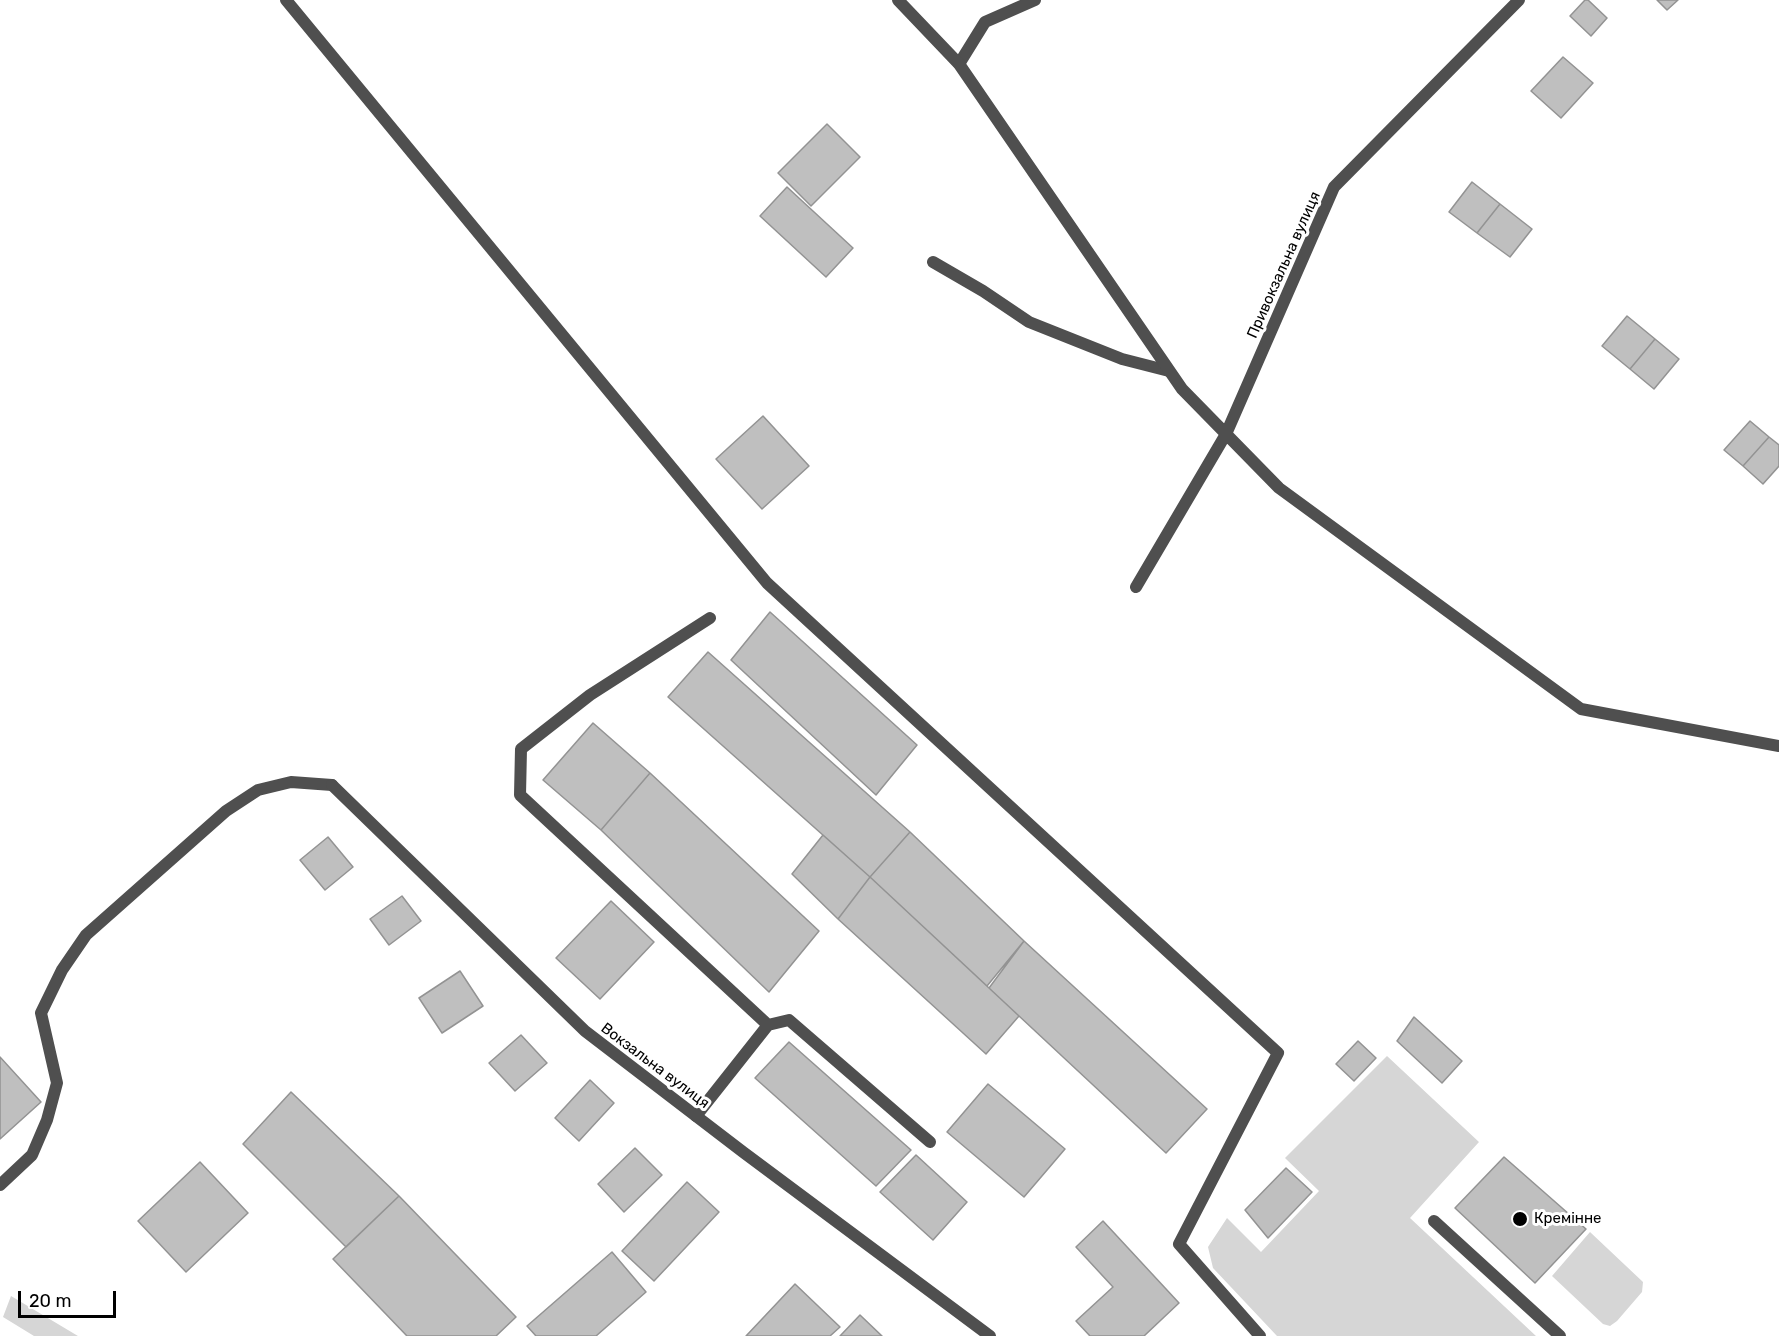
<!DOCTYPE html>
<meta charset="utf-8">
<style>
body{margin:0}
#map{position:relative;width:1779px;height:1336px;overflow:hidden;background:#fff;font-family:Rubik,sans-serif}
canvas{display:block}
.scale{position:absolute;left:18px;top:1291px;width:98px;height:27px;box-sizing:border-box;border:3px solid #000;border-top:0;padding-left:8px;font-size:18px;line-height:21px;white-space:nowrap;color:#000;-webkit-text-stroke:4px #fff;paint-order:stroke}
</style>
<div id="map">
<canvas width="1779" height="1336"></canvas>
<div class="scale">20 m</div>
</div>
<script>
const context = document.querySelector('canvas').getContext('2d');
context.lineJoin = 'round';
function fillPath(path, color) {
  context.fillStyle = color;
  context.fill(path, 'evenodd');
}
function trace(path, color, width, dash) {
  context.strokeStyle = color;
  context.lineWidth = width;
  context.lineCap = dash ? 'butt' : 'round';
  context.setLineDash(dash || []);
  context.stroke(path);
}
function drawText(font, color, halo, rows, align = 'center') {
  context.font = font + ' Rubik,sans-serif';
  context.lineWidth = 6;
  context.setLineDash([]);
  context.textBaseline = 'middle';
  context.strokeStyle = halo;
  context.fillStyle = color;
  for (const [text, x, y, turn = 0] of rows) {
    context.save();
    context.translate(x, y);
    context.rotate((+turn || 0) * Math.PI / 180);
    context.textAlign = isNaN(turn) ? turn : align;
    if (halo) context.strokeText(text, 0, 0);
    context.fillText(text, 0, 0);
    context.restore();
  }
}
fillPath(new Path2D(`
 M1387,1056L1479,1142L1410,1218L1536,1336H1277L1213,1268L1208,1247L1227,1218L1261,1252L1319,1191L1285,1158Z
 M1590,1232L1643,1282L1642,1292L1617,1321L1610,1326L1603,1324L1552,1276Z
 M11,1296L78,1336H34L3,1317Z`), '#d6d6d6');
const building = new Path2D(`
 M1585,0H1588L1607,18L1591,36L1570,16Z
 M1657,0H1678L1667,10Z
 M1563,57L1593,83L1561,118L1531,91Z
 M827,124L860,157L811,206L778,173Z
 M1472,182L1500,204L1477,233L1449,212Z
 M787,187L853,248L826,277L760,216Z
 M1500,204L1532,229L1510,257L1477,233Z
 M1627,316L1655,339L1630,369L1602,346Z
 M1655,339L1679,359L1654,389L1630,369Z
 M763,416L809,466L762,509L716,459Z
 M1750,421L1769,437L1743,466L1724,450Z
 M1769,437L1779,445V466L1763,484L1743,466Z
 M770,612L917,745L876,795L731,660Z
 M708,652L910,832L870,877L668,697Z
 M593,723L650,773L601,830L543,780Z
 M650,773L819,931L769,992L601,830Z
 M910,832L1024,941L987,986L870,877Z
 M823,835L870,877L838,919L792,874Z
 M328,837L353,867L325,890L300,860Z
 M870,877L1019,1016L986,1054L838,919Z
 M402,896L421,921L389,945L370,919Z
 M611,901L654,942L600,999L556,958Z
 M1024,941L1207,1109L1166,1153L989,988Z
 M460,971L483,1006L442,1033L419,998Z
 M1414,1017L1462,1061L1442,1083L1397,1041Z
 M521,1035L547,1063L515,1091L489,1063Z
 M1358,1041L1376,1058L1354,1081L1336,1064Z
 M789,1042L911,1150L876,1186L755,1078Z
 M0,1057L41,1102L0,1139Z
 M590,1080L614,1103L579,1141L555,1118Z
 M988,1084L1065,1149L1024,1197L947,1132Z
 M291,1092L399,1196L346,1247L243,1144Z
 M635,1148L662,1175L624,1212L598,1184Z
 M916,1155L967,1202L933,1240L880,1192Z
 M1504,1157L1586,1229L1535,1283L1455,1208Z
 M200,1162L248,1213L186,1272L138,1221Z
 M1286,1168L1312,1192L1268,1238L1245,1210Z
 M687,1182L719,1212L654,1281L622,1251Z
 M399,1196L516,1317L496,1336H407L333,1259Z
 M1103,1221L1179,1303L1144,1336H1090L1076,1321L1113,1287L1076,1247Z
 M612,1252L646,1292L596,1336H536L527,1326Z
 M795,1284L840,1327L830,1336H746Z
 M860,1315L882,1336H840Z`);
fillPath(building, '#bfbfbf');
trace(building, '#939393', 1.5);
trace(new Path2D(`
 M286,0L767,583L1278,1053L1179,1244L1260,1336
 M959,64L985,22L1035,0
 M933,262L983,291L1029,322L1122,359L1169,371
 M768,1025L789,1020L930,1142
 M696,1116L768,1025L520,795L521,749L590,695L710,618
 M0,1185L32,1155L47,1120L57,1083L41,1013L62,970L86,935L226,811L258,790L291,782L332,785
 M1434,1221L1560,1336`), '#4f4f4f', 12);
trace(new Path2D(`
 M898,0L959,64L1182,389L1279,488L1581,709L1779,746
 M1136,587L1226,434L1334,187L1519,0
 M332,785L585,1031L743,1152L990,1336`), '#4f4f4f', 12);
for (const [x, y, r, color] of [
 [1520,1219,8,"#000"]
]) {
  const dot = new Path2D();
  dot.arc(x, y, r, 0, 2 * Math.PI);
  context.fillStyle = color;
  context.fill(dot);
  trace(dot, '#fff', 2);
}
drawText('15px', '#000', '#fff', [
 ["Привокзальна вулиця",1284,265,-66],
 ["Вокзальна вулиця",655,1066,37]
]);
drawText('15px', '#000', '#fff', [
 ["Кремінне",1534,1219]
], 'left');
</script>
